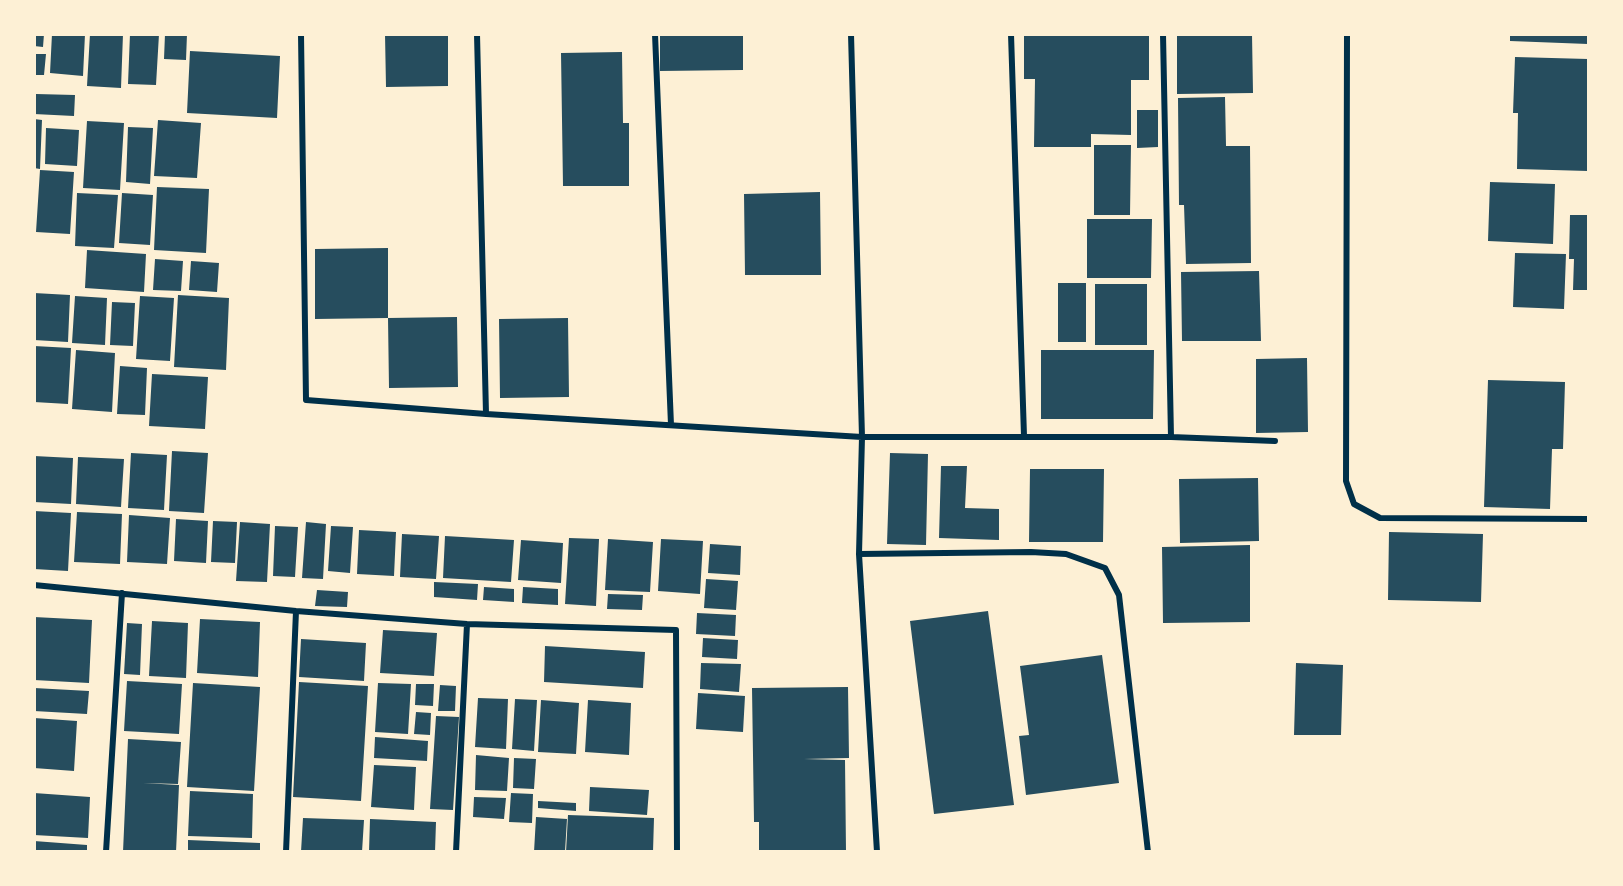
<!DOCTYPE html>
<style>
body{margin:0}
#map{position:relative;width:1623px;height:886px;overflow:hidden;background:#fdf0d5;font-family:"Fira Sans",sans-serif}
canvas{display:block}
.frame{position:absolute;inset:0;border:36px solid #fdf0d5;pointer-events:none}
</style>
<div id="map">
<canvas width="1623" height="886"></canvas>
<div class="frame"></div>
</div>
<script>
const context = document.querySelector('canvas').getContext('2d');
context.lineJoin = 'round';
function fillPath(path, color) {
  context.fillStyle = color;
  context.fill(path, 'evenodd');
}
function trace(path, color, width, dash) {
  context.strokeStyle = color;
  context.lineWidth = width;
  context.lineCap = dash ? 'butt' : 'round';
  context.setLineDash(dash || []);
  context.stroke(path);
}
fillPath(new Path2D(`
 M34,34H44L43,47L34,46Z
 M52,34H85L83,76L50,73Z
 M90,34H123L121,88L87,86Z
 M130,34H159L156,85L128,84Z
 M165,34H187L186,60L164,59Z
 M385,34H448V86L386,87Z
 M660,34H743V70L660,71Z
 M1024,34H1149V80H1131V135L1091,134V147H1034L1035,79H1024Z
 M1177,34H1252L1253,93L1177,94Z
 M1510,34H1588V44L1510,41Z
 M190,51L280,56L277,118L187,113Z
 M622,52L623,123H629V186H563L561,53Z
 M34,54H46L44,75H34Z
 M1515,57L1588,59V171L1517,169L1518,113H1513Z
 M36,94L75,95L74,116L34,114Z
 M1225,97L1226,146H1250L1251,263L1186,264L1184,205H1179L1178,98Z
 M1137,110H1158V147L1137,148Z
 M34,119L42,120L40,169L34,168Z
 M158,120L201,123L197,178L154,176Z
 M87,121L124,123L120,190L83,188Z
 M128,127L153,128L150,184L126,182Z
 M46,128L79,130L77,166L45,164Z
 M1094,145H1131L1130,215H1094Z
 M40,170L74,172L70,234L36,232Z
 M1490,182L1555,184L1553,244L1488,241Z
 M157,187L209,189L206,253L154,250Z
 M820,192L821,275H745L744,194Z
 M77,193L118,195L114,248L75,246Z
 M122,193L153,195L150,245L119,243Z
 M1570,215H1588V290H1573L1574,259H1569Z
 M1087,219H1152L1151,278H1087Z
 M388,248V318L315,319V249Z
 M87,250L146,254L144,292L85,288Z
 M1515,253L1566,254L1564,309L1513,307Z
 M155,259L183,261L181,291L153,290Z
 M191,261L219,263L217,292L189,290Z
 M1259,271L1261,341H1182L1181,272Z
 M1058,283H1086V342H1058Z
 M1095,284H1147V345H1095Z
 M34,293L70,295L68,342L34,340Z
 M178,295L229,298L226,370L174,367Z
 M75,296L107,298L105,345L72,343Z
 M140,296L174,298L170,361L136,359Z
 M112,302L135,303L133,346L110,345Z
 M457,317L458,387L389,388L388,318Z
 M568,318L569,397L500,398L499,319Z
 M34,346L71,348L68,404L34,402Z
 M76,350L115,353L112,412L72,409Z
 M1041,350H1154L1153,419H1041Z
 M1307,358L1308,432L1256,433V359Z
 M120,366L147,368L145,415L117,414Z
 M152,374L208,377L205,429L149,426Z
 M1488,380L1565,382L1563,449H1552L1550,509L1484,507Z
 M172,451L208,453L204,513L169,511Z
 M131,453L167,455L164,510L128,508Z
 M890,453L928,454L926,545L887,544Z
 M34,456L73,458L71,504L34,502Z
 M78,457L124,459L121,507L76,504Z
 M941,466H967L965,508L999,509V540L939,538Z
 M1030,469H1104L1103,542H1029Z
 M1258,478L1259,541L1180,543L1179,479Z
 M34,511L71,513L68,571L34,569Z
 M77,512L122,514L120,564L74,562Z
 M129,515L170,518L167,564L127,562Z
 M176,519L208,521L206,563L174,561Z
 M213,521L237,522L235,563L211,562Z
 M240,522L270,524L267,582L236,581Z
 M306,522L326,524L323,579L302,578Z
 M275,526L298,527L295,577L273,576Z
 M331,526L353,527L350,573L328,571Z
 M359,530L396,532L394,576L357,574Z
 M1389,532L1483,534L1481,602L1388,600Z
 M402,534L439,536L436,579L400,577Z
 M445,536L514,540L511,582L443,578Z
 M569,538L599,539L596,606L565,604Z
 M608,539L653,542L650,592L605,590Z
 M661,539L703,541L700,594L658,591Z
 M521,540L563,543L561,583L518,580Z
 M710,544L741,546L740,575L708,573Z
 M1250,545V622L1163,623L1162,547Z
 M706,579L738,581L736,610L704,608Z
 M434,582L478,584L477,600L434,597Z
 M484,587L514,589V602L483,600Z
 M523,587L558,589V605L522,603Z
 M317,590L348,592L347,607L315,606Z
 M608,594L643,595L642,610L607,609Z
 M988,611L1014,805L934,814L910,621Z
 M697,613L736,615L735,636L696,634Z
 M34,617L92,620L89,683L34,680Z
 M200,619L260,622L258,677L197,673Z
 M152,621L188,623L186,678L149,676Z
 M127,623L142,624L140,675L124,674Z
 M383,630L437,633L434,676L380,673Z
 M703,638L738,640L737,659L702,657Z
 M301,639L366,643L364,681L299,677Z
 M545,646L645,652L643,688L544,682Z
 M1102,655L1119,783L1026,795L1019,736L1029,735L1020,666Z
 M701,663L741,664L739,692L700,689Z
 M1296,663L1343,665L1341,735H1294Z
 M127,681L182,684L179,734L124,731Z
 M299,682L368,686L361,801L293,797Z
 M193,683L260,687L254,791L187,787Z
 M378,683L411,684L408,734L375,732Z
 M416,684H434L433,706L415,705Z
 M440,685L456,686L455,711H438Z
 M848,687L849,758L804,759L845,760L846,852H759V822H754L752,688Z
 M34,688L89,691L87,714L34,711Z
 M698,693L745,696L743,732L696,729Z
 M478,698L508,699L506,749L475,747Z
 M515,699L537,700L534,751L512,749Z
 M541,700L579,703L576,754L538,752Z
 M588,700L631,703L629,755L585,752Z
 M416,712L431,713L430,735L414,734Z
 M436,716L459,717L453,810L430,809Z
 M34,718L77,721L74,771L34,768Z
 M375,737L428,741L427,761L374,758Z
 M128,739L181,742L178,784L143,783L179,785L176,852H123Z
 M476,755L509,758L507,791L475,790Z
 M514,758L536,759L534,789L513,788Z
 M374,765L416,767L414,810L371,807Z
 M590,787L649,790L647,815L589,811Z
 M190,791L253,794L252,838L188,836Z
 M34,793L90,797L88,838L34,835Z
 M511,793L533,794L532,823L509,822Z
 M474,797L506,798L504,819L473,817Z
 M538,801L576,803V811L538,808Z
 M568,815L654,818L653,852H566Z
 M536,817L567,819L565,852H534Z
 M303,818L364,820L362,852H301Z
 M370,819L436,822L435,852H369Z
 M188,840L260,843V852H188Z
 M34,841L87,845V852H34Z`), '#264d5e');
trace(new Path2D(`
 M301,34L306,400L486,414L862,437H1171L1275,441
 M477,34L486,414
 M655,34L671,425
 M851,34L862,437L859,554L877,852
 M1011,34L1024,436
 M1163,34L1171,437
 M1347,34L1346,481L1354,504L1380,518L1588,519
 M859,554L1031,552L1066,554L1105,568L1119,595L1148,852
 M34,585L296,611L467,624L676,630L677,852
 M106,852L122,593
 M286,852L296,611
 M456,852L467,624`), '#003049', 6);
</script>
